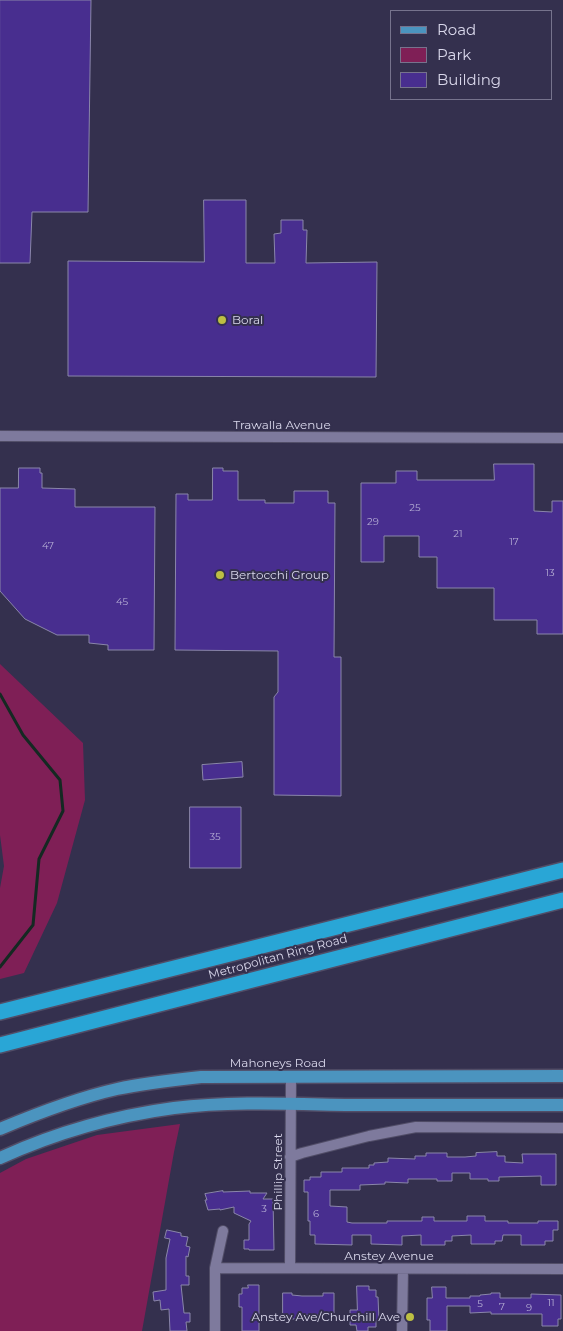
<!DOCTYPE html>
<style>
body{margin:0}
#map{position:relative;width:563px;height:1331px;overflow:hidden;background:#34304e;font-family:Montserrat,sans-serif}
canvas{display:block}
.legend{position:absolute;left:390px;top:10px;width:162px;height:90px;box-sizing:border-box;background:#34304e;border:1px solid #76738d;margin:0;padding:6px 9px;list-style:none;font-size:15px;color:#d9d7eb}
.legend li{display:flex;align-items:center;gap:10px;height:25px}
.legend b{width:25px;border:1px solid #76738d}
</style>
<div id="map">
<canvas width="563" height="1331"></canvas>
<ul class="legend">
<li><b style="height:6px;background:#4b94bf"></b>Road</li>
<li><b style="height:14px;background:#7f1f56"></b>Park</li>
<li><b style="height:14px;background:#482e8f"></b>Building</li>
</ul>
</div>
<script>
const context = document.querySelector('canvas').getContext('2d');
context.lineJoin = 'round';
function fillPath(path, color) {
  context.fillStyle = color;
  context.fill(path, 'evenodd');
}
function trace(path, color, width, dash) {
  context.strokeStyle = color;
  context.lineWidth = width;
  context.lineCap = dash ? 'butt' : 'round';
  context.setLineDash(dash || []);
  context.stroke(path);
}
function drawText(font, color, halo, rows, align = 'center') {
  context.font = font + ' Montserrat,sans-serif';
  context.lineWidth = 4;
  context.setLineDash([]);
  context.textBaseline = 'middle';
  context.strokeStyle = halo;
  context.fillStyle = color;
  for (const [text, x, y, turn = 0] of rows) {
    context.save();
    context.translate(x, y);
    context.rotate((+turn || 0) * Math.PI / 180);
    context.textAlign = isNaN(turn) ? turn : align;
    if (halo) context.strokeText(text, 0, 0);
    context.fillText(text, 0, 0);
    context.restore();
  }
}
fillPath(new Path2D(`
 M0,664L83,743L85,800L57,903L24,973L0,979V888L4,866L0,835Z
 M180,1124L174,1152L142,1331H0V1173L26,1159L97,1135Z`), '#7f1f56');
trace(new Path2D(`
 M0,694L23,735L60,780L63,811L39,859L33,925L0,967`), '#142922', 3);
const building = new Path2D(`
 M0,0H91L88,212H32L30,263H0Z
 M204,200H246V263H275L274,234L281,233V220H303V230H307L306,263L377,262L376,377L68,376V261L204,262Z
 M494,464H534V511L552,512V501H563V634H537V620H494V588H437V557H419V536H384V562H361V483H396V471H417V480H494Z
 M19,468H40V473H42V488L75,489V507H155L154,650H108V645L89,643V635H57L25,619L0,591V488H18Z
 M213,468H223V471H238V500H265V503H294V491H328V503H335L334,657H341V796L274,795V697L278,692V651L175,650L176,494H188V500H212Z
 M242,762L243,777L203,780L202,765Z
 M190,807H241V868H190Z
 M497,1152V1156H505V1162L523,1163L522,1154H556V1185H541V1176L499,1177V1181H488V1179H470V1173H452V1181H437V1179H408V1183L385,1182V1184L360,1185V1190H330V1206L347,1207V1222L352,1223H387V1221H422V1217H434V1221H467V1216H485V1221H508V1223H538V1221H558V1230H553V1241H545V1245H521V1235H503L502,1241H495V1244H471V1235L452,1236V1241H445V1245H421V1235L402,1236V1245L371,1244V1235H352V1245L315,1244V1235H310V1221H308V1192H304V1180H310V1177H321V1172H342V1168H369V1165H374V1163L388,1162V1158L415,1159V1156H426V1153H447V1157H465L476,1156V1153Z
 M223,1191V1192L250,1191V1193H267L263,1199H273L274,1250H249V1249H244V1240H249V1224L251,1221L234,1213V1207L220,1210V1209L208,1210L205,1200H207L205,1194Z
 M167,1230L181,1233V1236L188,1237L186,1246L190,1247L188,1257L186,1256V1276H189V1285H181L184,1313H190V1322H186L187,1331H170L169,1309L161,1310L160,1300L154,1301L153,1292L166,1290V1258L170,1239L165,1238Z
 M248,1285H259V1331H242V1307H239V1294H242V1288H248Z
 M357,1286H369V1290H376V1297H378L379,1321H376V1327H368V1331H357L356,1325H350V1310H357Z
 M432,1287H446V1298H470V1296H480V1295L491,1294V1293H500V1298H531V1294L561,1295V1319H558V1326H542V1314H491V1312L470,1313V1306H447V1331H430V1320H427V1298H432Z
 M283,1293H292V1295L302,1296H323V1293H334V1315H299V1319H283Z`);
fillPath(building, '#482e8f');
trace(building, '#8a86aa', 1);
const street = new Path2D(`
 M0,436L563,438
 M290,1157L302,1153L369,1136L416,1127L563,1128
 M215,1268L563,1269
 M290,1268L291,1076
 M215,1331V1268L223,1231
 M402,1331L403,1269`);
const primary = new Path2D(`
 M0,1129C38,1113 77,1098 117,1089C145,1083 173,1080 201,1077L563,1076
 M0,1158C55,1133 114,1116 174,1108C232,1101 292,1104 351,1105C422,1105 492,1105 563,1105`);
const highway = new Path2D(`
 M0,1012L563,870
 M0,1045L563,900`);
trace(street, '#514d67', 12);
trace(primary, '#514d67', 15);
trace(highway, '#514d67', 18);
trace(street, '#7e7a9d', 10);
trace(primary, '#4b94bf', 12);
trace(highway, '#29a6d6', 15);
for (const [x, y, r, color] of [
 [222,320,5,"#bdbf43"],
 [220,575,5,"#bdbf43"],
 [410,1317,5,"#bdbf43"]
]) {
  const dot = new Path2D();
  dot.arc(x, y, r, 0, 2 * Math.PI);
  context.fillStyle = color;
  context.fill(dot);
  trace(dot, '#34304e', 2);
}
drawText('10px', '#b5add4', null, [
 ["25",415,508],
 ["29",373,522],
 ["21",458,534],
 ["17",514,542],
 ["47",48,546],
 ["13",550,573],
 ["45",122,602],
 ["35",215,837],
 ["3",264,1209],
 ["6",316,1214],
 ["11",551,1303],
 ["5",480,1304],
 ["7",502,1307],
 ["9",529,1308]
]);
drawText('12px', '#d9d7eb', '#34304e', [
 ["Boral",232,320],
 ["Bertocchi Group",230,575],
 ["Anstey Ave/Churchill Ave",400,1317,"right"]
], 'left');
drawText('12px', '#d9d7eb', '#34304e', [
 ["Trawalla Avenue",282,425],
 ["Metropolitan Ring Road",278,957,-15],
 ["Mahoneys Road",278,1063],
 ["Phillip Street",278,1172,-90],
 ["Anstey Avenue",389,1256]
]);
</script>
